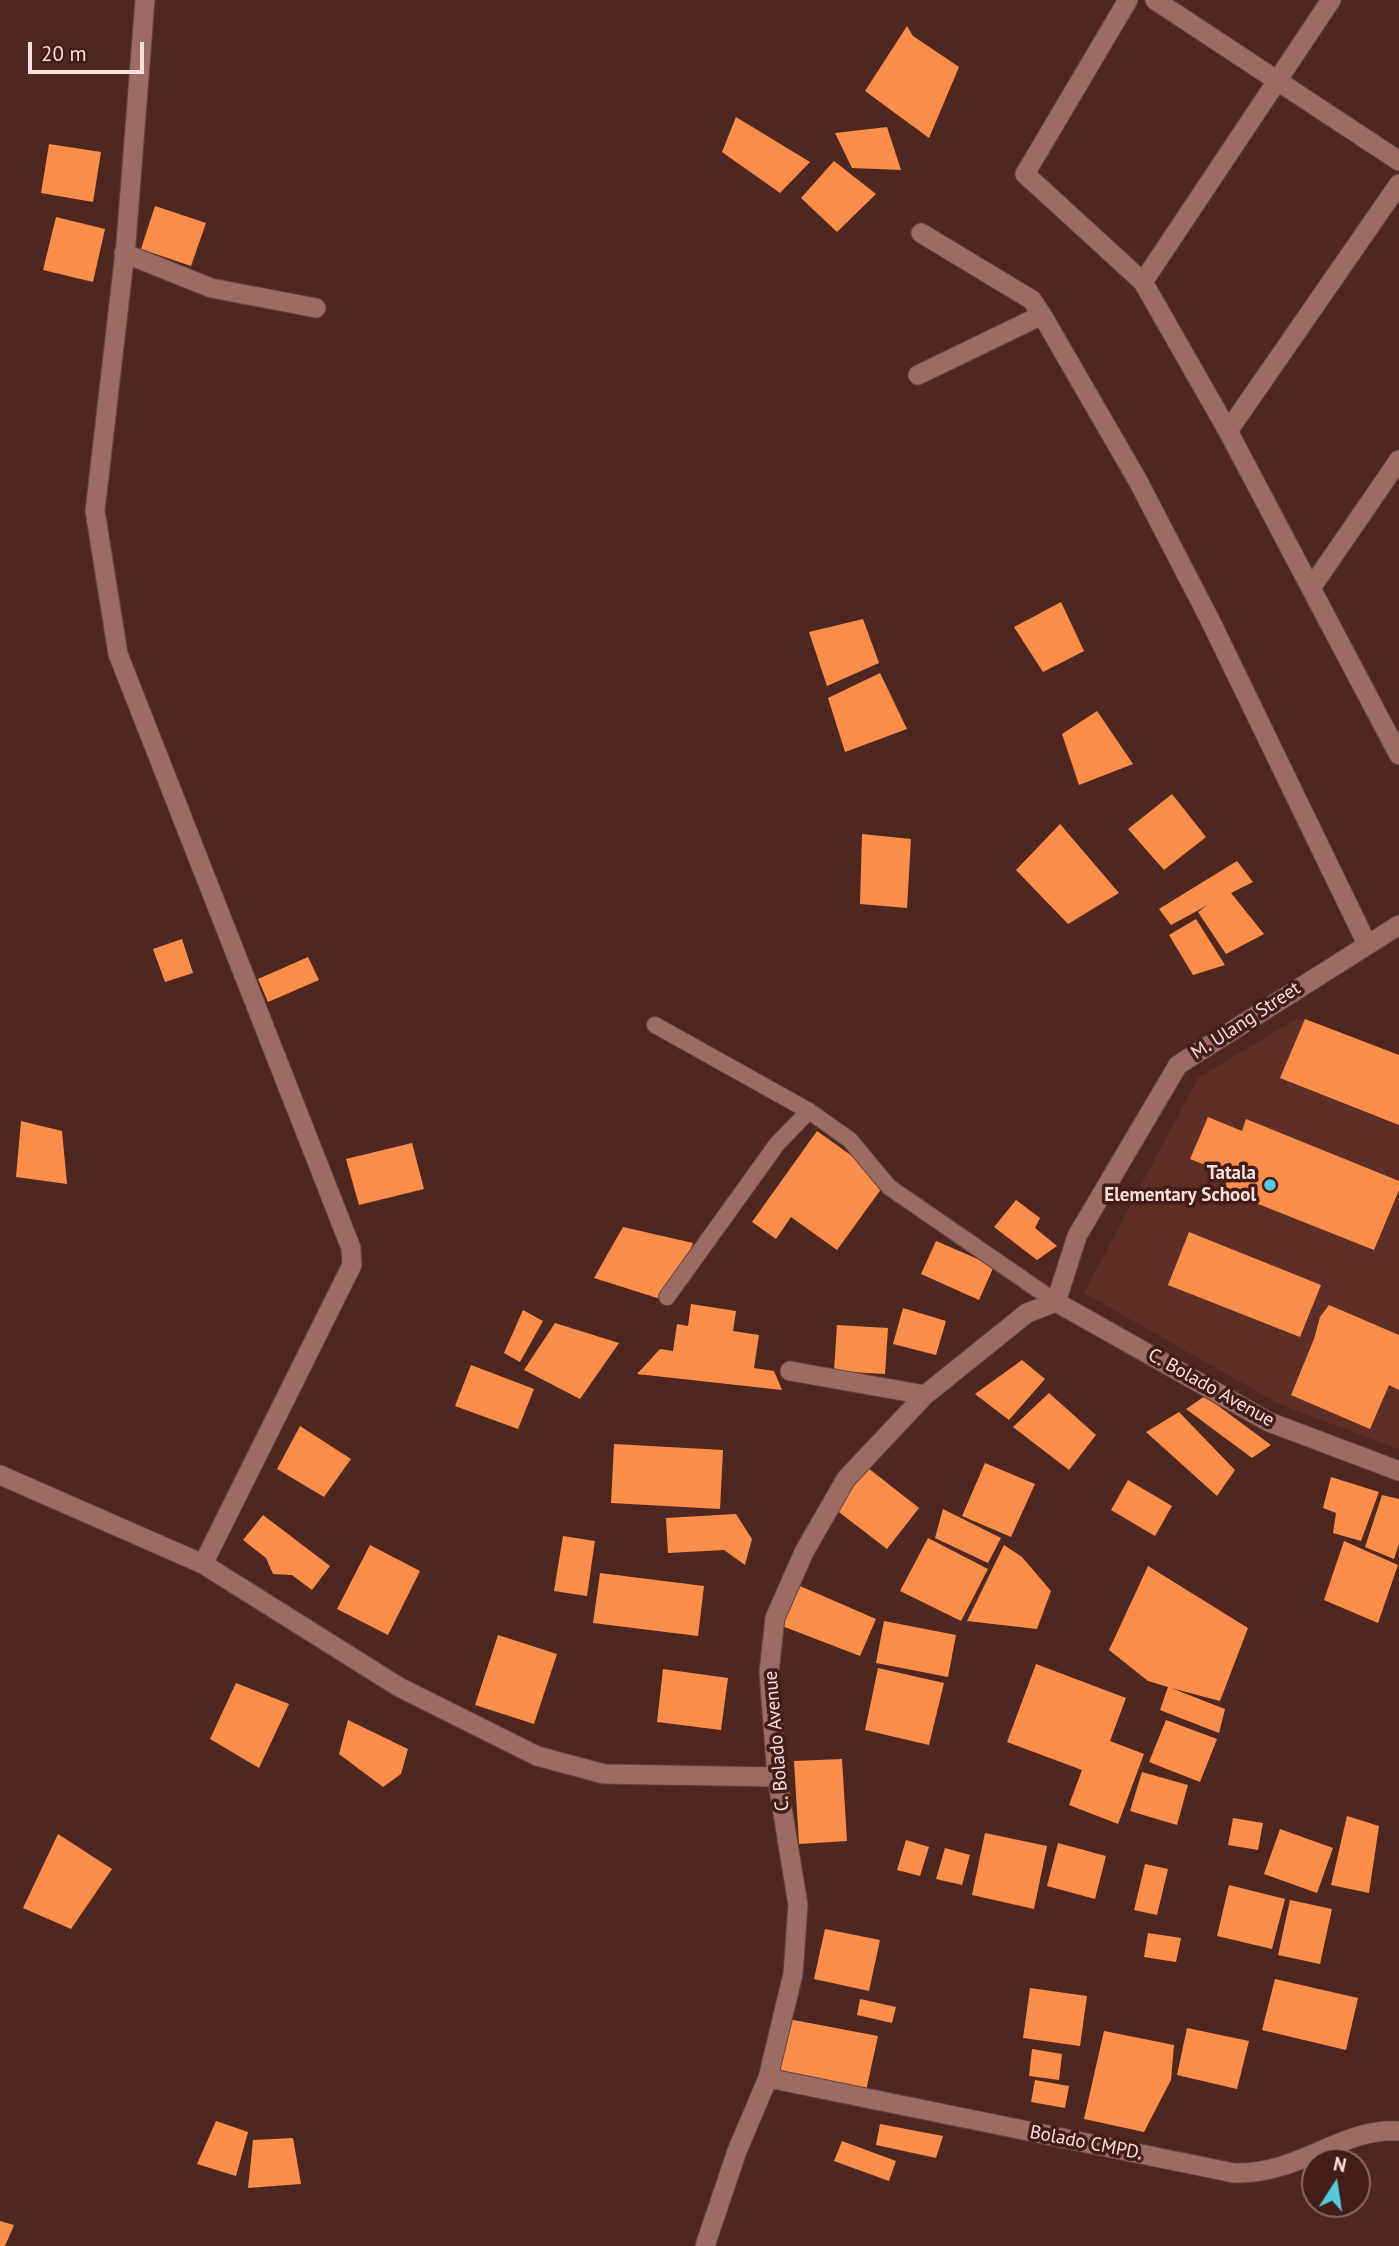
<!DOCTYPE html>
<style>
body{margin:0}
#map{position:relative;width:1399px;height:2246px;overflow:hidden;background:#4f2721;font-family:"PT Sans",sans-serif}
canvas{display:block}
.north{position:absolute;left:1301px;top:2148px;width:70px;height:70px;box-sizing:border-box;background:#431d17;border:2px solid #8c6b65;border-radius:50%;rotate:12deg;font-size:19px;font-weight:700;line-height:28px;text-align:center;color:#f9dfda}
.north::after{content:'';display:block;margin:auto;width:24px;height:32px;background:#54cade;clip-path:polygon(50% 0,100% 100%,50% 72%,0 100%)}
.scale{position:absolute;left:28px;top:42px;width:116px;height:32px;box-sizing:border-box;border:4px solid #f9dfda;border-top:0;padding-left:9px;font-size:21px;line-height:24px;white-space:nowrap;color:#f9dfda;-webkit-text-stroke:5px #431d17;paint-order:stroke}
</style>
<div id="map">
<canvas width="1399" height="2246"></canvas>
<div class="north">N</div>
<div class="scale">20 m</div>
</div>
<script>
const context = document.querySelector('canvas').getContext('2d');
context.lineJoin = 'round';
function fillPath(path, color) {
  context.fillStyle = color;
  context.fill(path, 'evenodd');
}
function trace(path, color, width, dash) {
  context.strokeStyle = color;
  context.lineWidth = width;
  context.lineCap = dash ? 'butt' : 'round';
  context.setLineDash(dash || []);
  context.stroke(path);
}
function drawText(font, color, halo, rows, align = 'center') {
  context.font = font + ' "PT Sans",sans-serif';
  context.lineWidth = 7;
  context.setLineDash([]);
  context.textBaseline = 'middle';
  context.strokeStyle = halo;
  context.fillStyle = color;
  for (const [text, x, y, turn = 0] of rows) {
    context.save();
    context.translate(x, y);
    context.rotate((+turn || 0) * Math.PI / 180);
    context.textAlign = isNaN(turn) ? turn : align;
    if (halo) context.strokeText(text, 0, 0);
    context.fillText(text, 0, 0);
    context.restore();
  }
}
fillPath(new Path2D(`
 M1298,1018L1399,1060V1449L1281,1405L1084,1293L1198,1078Z`), '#5e2f27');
fillPath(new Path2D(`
 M907,26L913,36L959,67L929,138L865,91Z
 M736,117L810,162L780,193L722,152Z
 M887,127L901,170L852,168L835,133Z
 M49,144L101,152L93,202L41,193Z
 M834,161L876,194L837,232L801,198Z
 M155,206L206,223L191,266L141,249Z
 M56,217L105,229L93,282L43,270Z
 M1061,602L1084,651L1043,672L1014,627Z
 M863,619L879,663L827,686L809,632Z
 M880,673L907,729L845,752L828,698Z
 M1097,711L1133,764L1079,785L1062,734Z
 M1172,794L1206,837L1164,870L1128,829Z
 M1060,824L1119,893L1068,924L1016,870Z
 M862,834L911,839L907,908L860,904Z
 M1237,861L1253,882L1231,893L1264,934L1226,954L1198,912L1208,905L1171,925L1159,909Z
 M1196,919L1225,965L1193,975L1169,935Z
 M182,939L193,973L165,982L153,949Z
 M308,957L319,980L268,1002L258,979Z
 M1305,1019L1399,1055V1125L1280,1078Z
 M1208,1117L1242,1131L1246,1119L1399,1181V1190L1374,1250L1223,1190L1230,1175L1190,1159Z
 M21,1121L62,1131L67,1184L16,1177Z
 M817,1131L887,1181L837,1250L791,1217L776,1239L752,1222Z
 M412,1143L424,1189L359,1205L346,1159Z
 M1016,1200L1040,1218L1035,1228L1057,1246L1037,1260L994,1227Z
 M623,1227L693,1243L670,1302L594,1278Z
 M1189,1232L1321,1285L1300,1337L1168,1285Z
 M936,1241L994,1266L979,1300L921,1274Z
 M691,1304L736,1311L733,1331L759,1335L754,1368L774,1371L782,1390L637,1374L660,1349L673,1351L677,1324L688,1326Z
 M1329,1305L1399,1335V1390L1389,1385L1370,1429L1291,1395L1314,1339L1320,1317Z
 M903,1308L946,1321L936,1355L893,1344Z
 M523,1310L543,1321L520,1362L504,1353Z
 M555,1323L619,1343L580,1399L524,1370Z
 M837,1325L888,1328L885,1374L834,1371Z
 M1022,1360L1045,1379L1009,1420L975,1394Z
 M471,1365L534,1389L518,1429L455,1406Z
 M1049,1393L1096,1435L1069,1470L1013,1427Z
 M1205,1396L1271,1445L1252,1458L1186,1409Z
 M1179,1412L1235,1470L1217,1496L1146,1432Z
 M300,1426L351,1459L324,1497L277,1469Z
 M614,1444L723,1450L720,1509L611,1503Z
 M985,1463L1035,1484L1011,1537L962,1516Z
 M863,1464L919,1508L887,1549L831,1506Z
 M1331,1477L1379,1492L1361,1541L1333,1533L1336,1513L1323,1508Z
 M1128,1480L1172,1506L1155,1536L1111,1510Z
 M1382,1495L1399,1499V1544L1394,1559L1365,1547Z
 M943,1509L1001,1538L988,1563L935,1538Z
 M736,1514L752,1539L745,1565L724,1550L668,1553L666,1518Z
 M263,1515L330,1566L312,1590L292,1575L273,1574L266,1558L243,1540Z
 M563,1536L595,1541L587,1596L554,1591Z
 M928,1538L988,1569L961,1621L900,1591Z
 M1344,1541L1398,1565L1378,1623L1324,1600Z
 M370,1545L420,1571L388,1635L337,1609Z
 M1004,1545L1022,1557L1051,1591L1037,1629L967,1621Z
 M1148,1566L1248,1628L1220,1701L1171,1688L1225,1709L1219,1733L1160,1710L1168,1687L1148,1681L1109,1650Z
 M600,1573L704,1586L698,1636L593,1623Z
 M800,1586L876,1619L860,1656L782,1626Z
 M884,1621L956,1635L948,1677L876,1663Z
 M498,1635L557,1654L534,1724L475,1705Z
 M1036,1664L1126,1698L1110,1741L1144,1754L1118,1824L1069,1805L1082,1770L1007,1742Z
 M878,1668L944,1683L929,1745L865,1730Z
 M663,1669L728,1678L721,1730L657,1722Z
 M236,1683L289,1704L259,1768L210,1739Z
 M348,1720L408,1749L401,1774L383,1787L339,1754Z
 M1166,1720L1217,1739L1200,1782L1149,1762Z
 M842,1759L847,1841L799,1844L794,1761Z
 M1142,1772L1188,1785L1177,1825L1130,1811Z
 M1347,1816L1379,1826L1369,1893L1331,1885Z
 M1233,1818L1263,1823L1258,1850L1228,1845Z
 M1280,1829L1333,1848L1317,1893L1264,1874Z
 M985,1833L1047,1846L1034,1909L972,1895Z
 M58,1834L112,1869L71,1929L23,1908Z
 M906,1840L929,1847L920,1876L897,1870Z
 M1058,1843L1106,1856L1095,1899L1047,1886Z
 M945,1848L970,1855L962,1885L936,1879Z
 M1145,1864L1168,1869L1157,1915L1134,1910Z
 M1229,1885L1285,1899L1272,1949L1217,1936Z
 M1290,1900L1332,1909L1320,1964L1278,1955Z
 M825,1929L880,1940L869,1991L814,1979Z
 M1148,1933L1181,1938L1176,1962L1144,1957Z
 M1275,1979L1358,1998L1346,2050L1262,2030Z
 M1030,1988L1087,1996L1080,2046L1023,2038Z
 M860,1999L896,2007L892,2023L857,2015Z
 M783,2018L878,2036L866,2091L772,2073Z
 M1187,2028L1249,2041L1237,2089L1177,2075Z
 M1104,2031L1174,2045L1171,2080L1144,2132L1084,2119Z
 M1032,2049L1062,2054L1059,2080L1029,2076Z
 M1035,2080L1069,2086L1065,2108L1031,2102Z
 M216,2121L248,2132L236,2176L197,2164Z
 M880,2124L943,2136L936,2158L876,2145Z
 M293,2138L301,2184L248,2188L253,2140Z
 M842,2141L896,2161L889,2181L834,2161Z
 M0,2221L14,2225L5,2246H0Z`), '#fd8e4a');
const service = new Path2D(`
 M655,1025L809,1111L850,1140L889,1187L1056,1302
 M667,1297L777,1144L809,1111`);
const minor = new Path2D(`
 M145,0L126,243L95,511L118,654L351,1248L352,1265L203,1564
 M1128,0L1025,174L1143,282L1228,431L1399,755
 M1155,0L1399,161
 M921,233L1032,300L1042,315L1138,481L1209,618L1367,944
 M124,253L211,288L316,308
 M1143,282L1331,0
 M918,375L1042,315
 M1228,431L1399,184
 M1311,588L1399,460
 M790,1371L925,1395
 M0,1475L203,1564L399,1687L537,1756L604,1774L777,1777
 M768,2078L1234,2173C1300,2175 1342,2127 1399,2131`);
const tertiary = new Path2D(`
 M1056,1302L1077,1236L1178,1065L1399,925
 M1056,1302L1269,1422L1399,1471
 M705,2246L737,2151L768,2078L793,1974L798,1905L777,1777L769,1672L775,1618L804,1552L846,1479L925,1395L1027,1313L1056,1302`);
trace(service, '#66443f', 18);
trace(minor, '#66443f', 21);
trace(tertiary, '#66443f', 21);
trace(service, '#9a6c64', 16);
trace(minor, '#9a6c64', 19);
trace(tertiary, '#9a6c64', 19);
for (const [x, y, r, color] of [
 [1270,1185,7,"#54cade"]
]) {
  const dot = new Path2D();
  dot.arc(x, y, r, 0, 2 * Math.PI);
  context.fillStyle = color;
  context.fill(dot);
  trace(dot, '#431d17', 2.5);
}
drawText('19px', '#f9dfda', '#431d17', [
 ["M. Ulang Street",1246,1021,-33],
 ["C. Bolado Avenue",1211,1388,29],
 ["C. Bolado Avenue",777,1741,-95],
 ["Bolado CMPD.",1086,2143,11]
]);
drawText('bold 19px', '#f9dfda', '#431d17', [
 ["Tatala",1256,1174],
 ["Elementary School",1256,1196]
], 'right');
</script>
